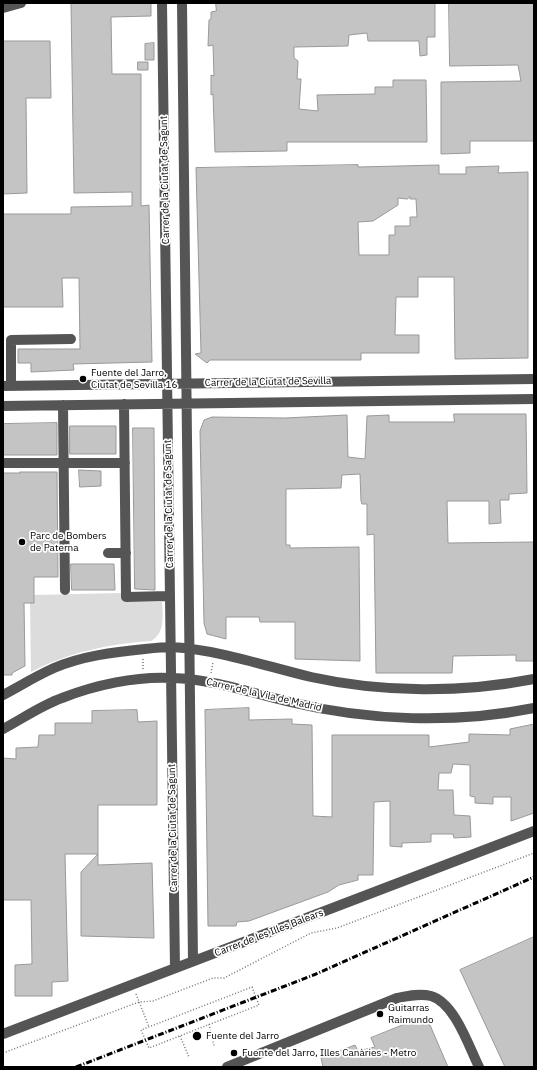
<!DOCTYPE html>
<meta charset="utf-8">
<style>
body{margin:0}
#map{position:relative;width:537px;height:1070px;overflow:hidden;background:#fff;font-family:"IBM Plex Sans",sans-serif}
canvas{display:block}
.frame{position:absolute;inset:0;border:4px solid #000;pointer-events:none}
</style>
<div id="map">
<canvas width="537" height="1070"></canvas>
<div class="frame"></div>
</div>
<script>
const context = document.querySelector('canvas').getContext('2d');
context.lineJoin = 'round';
function fillPath(path, color) {
  context.fillStyle = color;
  context.fill(path, 'evenodd');
}
function trace(path, color, width, dash) {
  context.strokeStyle = color;
  context.lineWidth = width;
  context.lineCap = dash ? 'butt' : 'round';
  context.setLineDash(dash || []);
  context.stroke(path);
}
function drawText(font, color, halo, rows, align = 'center') {
  context.font = font + ' "IBM Plex Sans",sans-serif';
  context.lineWidth = 3.5;
  context.setLineDash([]);
  context.textBaseline = 'middle';
  context.strokeStyle = halo;
  context.fillStyle = color;
  for (const [text, x, y, turn = 0] of rows) {
    context.save();
    context.translate(x, y);
    context.rotate((+turn || 0) * Math.PI / 180);
    context.textAlign = isNaN(turn) ? turn : align;
    if (halo) context.strokeText(text, 0, 0);
    context.fillText(text, 0, 0);
    context.restore();
  }
}
fillPath(new Path2D(`
 M121,593L126,602H162C163,617 165,633 151,641C109,644 69,652 31,672L30,603H34V595Z`), '#dcdcdc');
const building = new Path2D(`
 M74,3H151V16L111,17L112,74H141V206L149,205L152,362L73,364L74,370L31,372V363H18V349H80L79,278H62L63,307H3V214H71V207L132,206V192L74,193L71,4Z
 M216,3H435V37H427V55L420,56L419,41H368L367,33L349,35L348,46L294,47V58L298,61L297,79H301L299,109L318,111L317,95L375,94V87H393V80H426L427,142H287V151L215,152L213,94L211,95V75L214,76L213,45L208,46L209,20L211,19V12L216,11Z
 M449,3H534V141H470V153L441,154V82L521,81L518,65L450,66Z
 M3,41H50L51,98H26L27,193L3,194Z
 M154,43V60H145V44Z
 M138,62H148V70H138Z
 M358,165V167L439,165V174H466V167L499,166L498,173L528,172V358L455,359L454,277H418V297H396L395,335H419V353H361V360H210L207,363L195,354L201,353L196,168ZM410,197V199H416L417,217H410V226H395V235H389V255H359L358,222L373,221L398,205V198L407,199Z
 M454,414H526L527,493L509,494V500H500L501,523L489,524V501H447L448,543L534,542V661H516V655L453,656L452,673H376L374,534L367,535V504H362L361,501L360,474L342,475L341,488L286,489V545H290V548L359,547L360,661L295,659V622H260L259,617H226V639L207,634L204,623L200,431L204,420L212,417L285,418L347,415L348,457L365,459L367,416L389,415V422H454Z
 M57,423V455H3V424Z
 M70,426H116V454H70Z
 M133,428H154L155,590L135,589Z
 M79,470L101,471V486L80,487Z
 M20,472H57L58,577H34V603H24L25,666L12,673V675H3V473H20Z
 M71,564H114L115,590H72Z
 M249,708V720L292,719V724L312,725L313,816L332,817V735H429V747L469,742V734L510,735V729L534,724V813L511,821V797H493V804L475,803V797L470,796V765L453,764L451,773H439L438,790H453L454,815L470,816L471,837L454,838L453,834H431V842L402,843V847L390,846V801L374,802L373,875H358V880L339,885L328,892L249,921L237,922L236,926H208L205,710Z
 M137,710L138,722L157,721V805H98V865L152,863L154,938L81,936V872L98,854H65L68,981L52,982V996H15V965L32,964L31,900H3V758L16,759V748L38,747L39,735H55V723H92V711Z
 M534,937V1067H505L460,970Z
 M415,1020H419L430,1025L448,1067H323L321,1058L355,1045L358,1051L375,1047L371,1038Z`);
fillPath(building, '#c4c4c4');
trace(building, '#999', 1);
trace(new Path2D(`
 M143,659V670
 M211,673L213,662
 M252,987L259,1005L149,1048L141,1030Z
 M136,994L149,1027
 M209,1024L214,1046
 M180,1036L189,1057
 M3,1053L139,1002L153,1001L213,978H224L311,933L337,928L534,853`), '#777', 1.5, [1, 2]);
trace(new Path2D(`
 M162,3L175,968
 M182,3L193,961
 M3,8L21,3
 M3,386L534,379
 M11,386V340L71,339
 M124,404L126,597L170,596
 M63,405L65,590
 M3,406L534,399
 M3,463H125
 M108,553H126
 M3,695C20,686 36,676 54,668C82,656 114,652 145,649C154,648 164,647 172,647C220,650 265,666 311,677C383,693 462,693 534,679
 M3,729C22,719 42,705 62,698C95,685 136,676 172,678C213,679 251,693 290,702C369,721 455,724 534,708
 M3,1034L534,831
 M227,1067L397,998C407,996 420,993 431,996C455,1003 469,1047 479,1067`), '#555', 10);
trace(new Path2D(`
 M76,1067L316,974L534,877`), '#000', 3, [6, 2, 1, 2]);
for (const [x, y, r, color] of [
 [83,379,4,"#000"],
 [22,542,4,"#000"],
 [380,1014,4,"#000"],
 [197,1036,5,"#000"],
 [234,1053,4,"#000"]
]) {
  const dot = new Path2D();
  dot.arc(x, y, r, 0, 2 * Math.PI);
  context.fillStyle = color;
  context.fill(dot);
  trace(dot, '#fff', 1.5);
}
drawText('10px', '#000', '#fff', [
 ["Carrer de la Ciutat de Sagunt",165,180,-91],
 ["Carrer de la Ciutat de Sevilla",268,382,-1],
 ["Carrer de la Ciutat de Sagunt",169,504,-91],
 ["Carrer de la Vila de Madrid",264,695,13],
 ["Carrer de la Ciutat de Sagunt",173,828,-91],
 ["Carrer de les Illes Balears",269,933,-21]
]);
drawText('10px', '#000', '#fff', [
 ["Fuente del Jarro,",91,373],
 ["Ciutat de Sevilla 16",91,385],
 ["Parc de Bombers",30,536],
 ["de Paterna",30,548],
 ["Guitarras",388,1008],
 ["Raimundo",388,1020],
 ["Fuente del Jarro",206,1036],
 ["Fuente del Jarro, Illes Canàries - Metro",242,1053]
], 'left');
</script>
